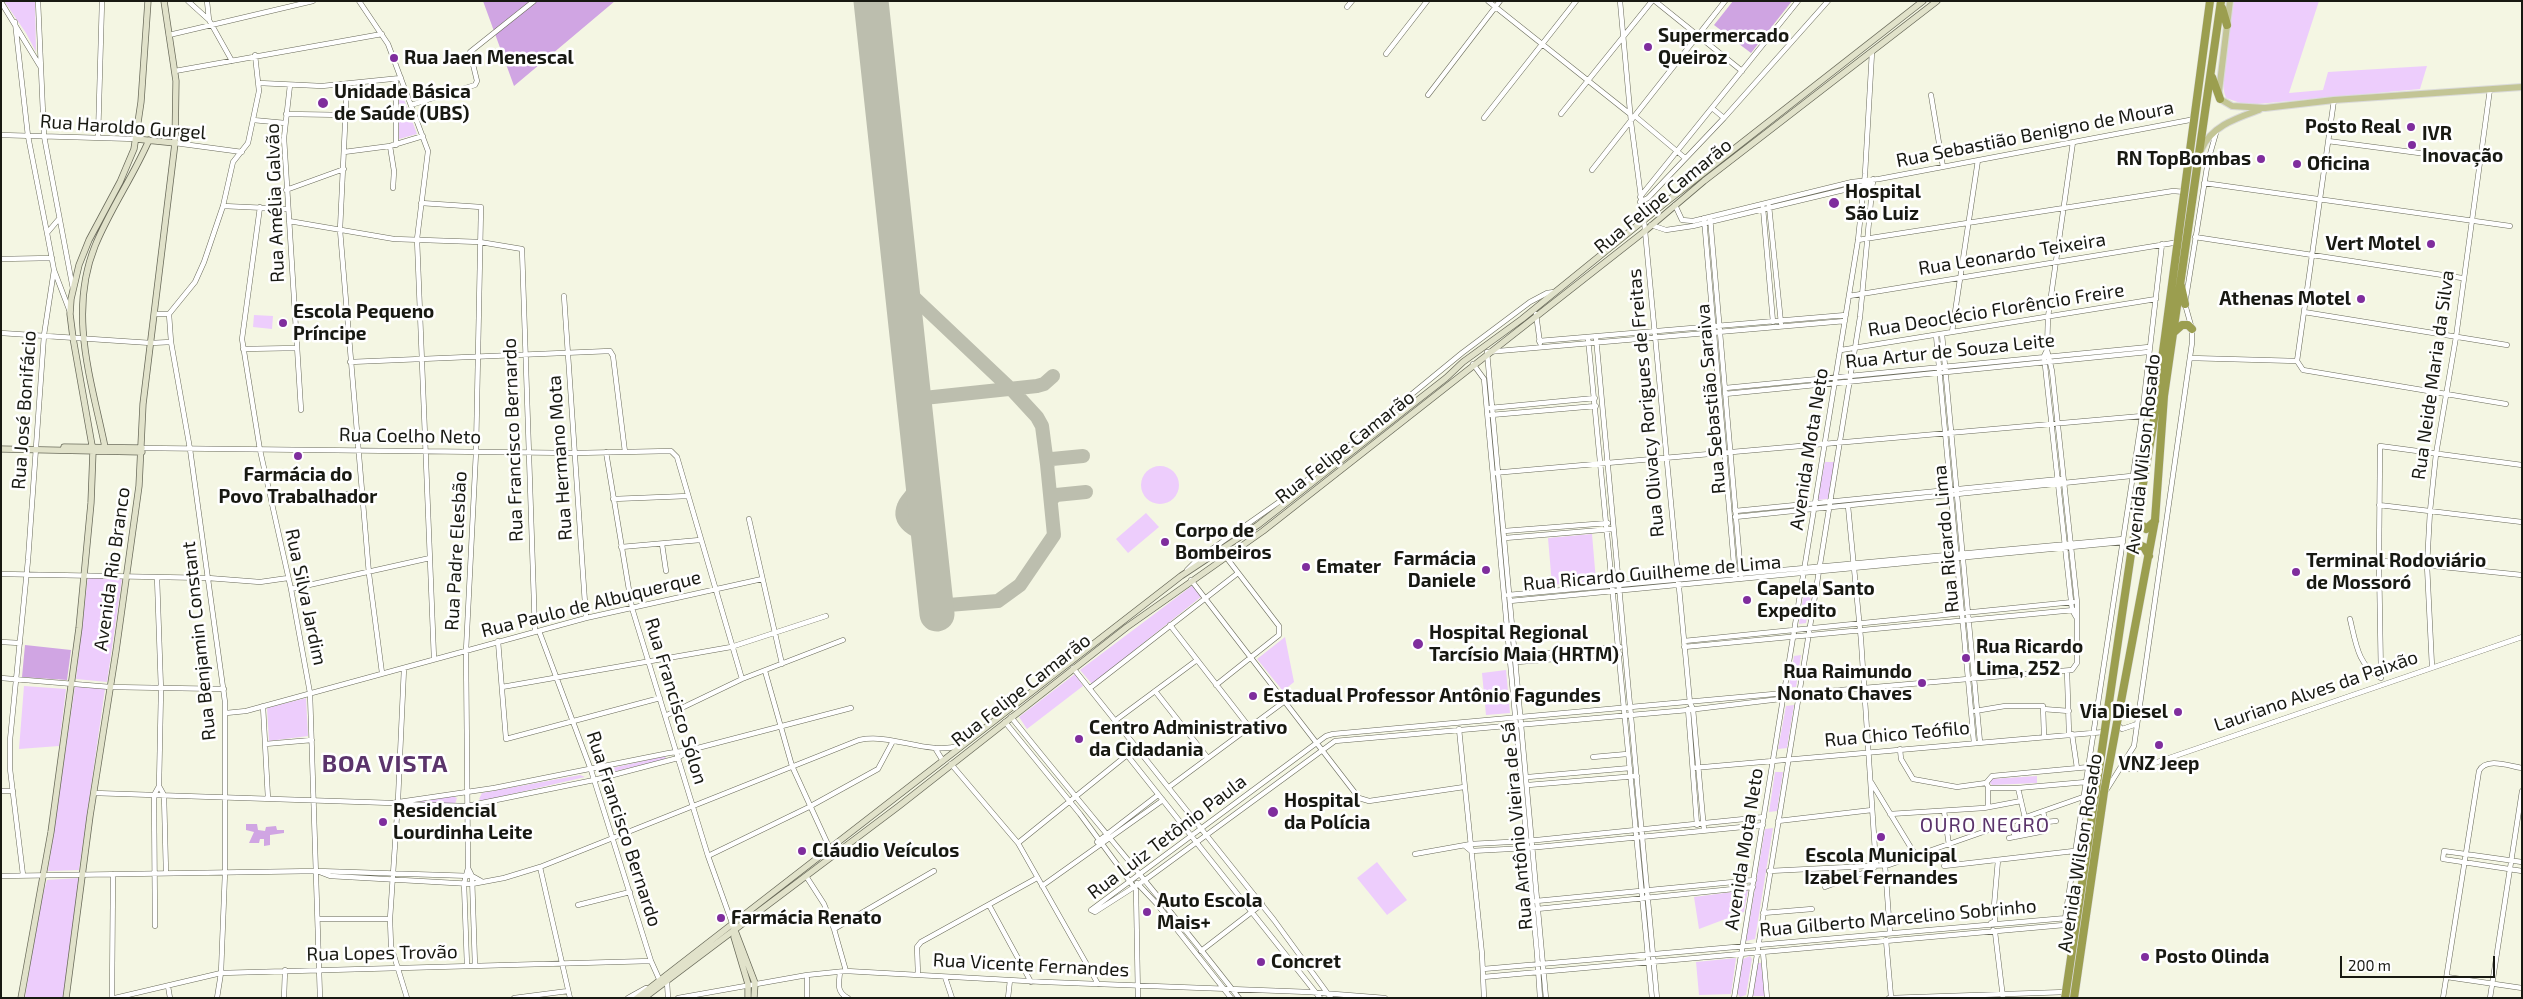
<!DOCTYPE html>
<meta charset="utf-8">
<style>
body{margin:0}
#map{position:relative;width:2523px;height:999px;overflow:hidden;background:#f4f6e3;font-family:"Exo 2",sans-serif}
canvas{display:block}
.frame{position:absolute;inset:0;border:2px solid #181912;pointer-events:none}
.scale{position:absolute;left:2340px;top:956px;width:155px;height:22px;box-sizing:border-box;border:2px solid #181912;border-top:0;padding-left:6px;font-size:15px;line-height:18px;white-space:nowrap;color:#181912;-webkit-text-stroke:4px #fff;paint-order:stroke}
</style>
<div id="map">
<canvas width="2523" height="999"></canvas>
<div class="frame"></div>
<div class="scale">200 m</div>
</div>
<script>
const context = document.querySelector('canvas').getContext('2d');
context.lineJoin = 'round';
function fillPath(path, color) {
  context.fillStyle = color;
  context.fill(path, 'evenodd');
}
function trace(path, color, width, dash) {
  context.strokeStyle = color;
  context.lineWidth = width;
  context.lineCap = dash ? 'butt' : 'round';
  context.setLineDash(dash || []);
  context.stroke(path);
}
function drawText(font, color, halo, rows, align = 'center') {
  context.font = font + ' "Exo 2",sans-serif';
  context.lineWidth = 5;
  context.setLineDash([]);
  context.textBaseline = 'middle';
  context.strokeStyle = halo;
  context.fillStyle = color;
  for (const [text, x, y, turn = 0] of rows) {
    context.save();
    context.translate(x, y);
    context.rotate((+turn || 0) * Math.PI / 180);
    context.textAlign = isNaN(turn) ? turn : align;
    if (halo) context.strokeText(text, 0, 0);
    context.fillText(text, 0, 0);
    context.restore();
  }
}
fillPath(new Path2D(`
 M4,1H35L36,52L26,33Z
 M2234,1H2319L2289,93L2323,90L2328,72L2427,66L2420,89L2246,105L2226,98C2218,80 2231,23 2234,1Z
 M399,86L417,134L399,139Z
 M254,315L273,316L272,329L253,327Z
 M1825,462H1835L1828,499L1817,500Z
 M1141 485a19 19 0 1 1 38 0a19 19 0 1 1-38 0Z
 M1146,513L1159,527L1128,553L1116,539Z
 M1592,534L1596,581L1552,585L1548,538Z
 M88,576L122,579L107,682L76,679Z
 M1193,585L1202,596L1092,684L1080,670Z
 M1805,585H1813L1806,623L1799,624Z
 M1285,637L1294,682L1283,691L1257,659Z
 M1801,655L1796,687H1789L1794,656Z
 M1506,670L1510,713L1486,715L1482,673Z
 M1075,674L1083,686L1027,729L1019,717Z
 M24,686L66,689L59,746L19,749Z
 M75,686L105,689L79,870L48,871Z
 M306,698L308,736L269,741L267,708Z
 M1794,705L1787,748L1778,749L1786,706Z
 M665,756L666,759L600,775L598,774L599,771Z
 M1775,772H1783L1777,811L1769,812Z
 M580,775L585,777L482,801L479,799L482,793Z
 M2037,776V783L1992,785L1990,783L1991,779Z
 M452,796L457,798L455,804L416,803L417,801Z
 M1773,828L1755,939L1746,941L1765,829Z
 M1377,862L1407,900L1387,915L1357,878Z
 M79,878L63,998H25L39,908L47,880Z
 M1748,890L1744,912L1699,929L1694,897Z
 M1750,956L1752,959L1746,995L1740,997L1737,993L1743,959Z
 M1736,958L1731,994L1699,995L1696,962Z
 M1758,963H1761L1765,996H1753Z`), '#edcdfc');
fillPath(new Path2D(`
 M483,1H615L514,86Z
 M25,645L71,650L67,680L22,677Z
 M246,824H257L258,830L265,831L266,827L276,826L277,830H284V833L270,835V845L264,846V839H260L259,843H249L254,832L246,830Z`), '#d0a5e3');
fillPath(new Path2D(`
 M1733,1H1792L1751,53L1714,25Z`), '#cfa4e2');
trace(new Path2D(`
 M902,286L1014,392L1037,417L1042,426L1047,464L1054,535L1020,585L998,601L936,606
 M913,388L924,398L1037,386L1044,384L1053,376
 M1047,464L1052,459L1083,456
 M921,467C920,475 919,483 915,490C912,496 906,500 904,506C897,523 916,532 928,535
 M1051,500L1056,495L1086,492`), '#bcbeae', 14);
trace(new Path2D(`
 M871,1L937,614`), '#bcbeae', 35);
const street = new Path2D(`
 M38,1L44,136L73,289
 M188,1L209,20L232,61
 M207,1L209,20
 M359,1L388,44L428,151L417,239L434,659
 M1488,1L1630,114
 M1620,1L1631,122L1644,220L1690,703L1693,709L1704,830
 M1655,1L1742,71
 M1,2L40,66
 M1347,7L1352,1
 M15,22L28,136L47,233
 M169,35L313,1
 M1386,54L1427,1
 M175,71L382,34
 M259,83L322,86L401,78
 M347,84L340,230L369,574L382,673
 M290,85L284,138L301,410
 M1428,95L1500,1
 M1931,95L1943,167
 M411,105L475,85L477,81L470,52L534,1
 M1712,108L1724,118
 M286,114L346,115
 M1561,114L1652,1
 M1635,116L1685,158
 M1484,118L1576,1
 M253,120L285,123
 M1,135L136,139
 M98,138L102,1
 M2328,141L2480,161
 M2073,142L2048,317L2047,350L2044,356L2072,610L2076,617
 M175,143L242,152
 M396,145V79
 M390,146L394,171L393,188
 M344,152L390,146L423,136
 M1592,170L1725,1
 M2204,183L2510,226
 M286,190L344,169
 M1640,197L1798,1
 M1640,202L1648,198L1724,118L1828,1
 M421,203L481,207L476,452L466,651L468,868L464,883L467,966
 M1675,205L1682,220L1693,221L1852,182L1879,179L2195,119
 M223,206L288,209
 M1769,206L1781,323
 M260,207L242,339L260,450L291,589L310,693L320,998
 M1763,208L1773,322
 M1710,217L1741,575
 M1704,218L1735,576
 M289,221L394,239L480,242L522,249L535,632
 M1651,225L1666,230L1693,226L1873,183
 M2195,237L2462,278
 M1858,240L2173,191L2185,192
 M1,259L52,258
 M54,270L70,312
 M564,296L586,618
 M1849,296L2179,242
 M2304,312L2507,345
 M154,314H169
 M169,314L171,342L190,449L225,702V872L221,973L217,998
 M169,314L195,282L204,262L223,206L233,162L248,143L259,91L255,55
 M1536,314L1540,343
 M1952,332L1978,160
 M1,333L151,343L171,342
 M1942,334L1980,742
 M1936,335L1974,743
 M1596,337L1657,998
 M1588,338L1652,998
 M1539,341L1846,315
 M243,349L297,348
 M1841,350L2156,299
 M2190,358L2297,361
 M2297,361L2334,100
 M2297,361L2303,370L2506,404
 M350,362L610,351L613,356L625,452
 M1473,364L1484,379L1537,953L1540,998
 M1725,388L2149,347
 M1725,394L2148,352
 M1490,408L1595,398
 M1491,415L1596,406
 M142,448L575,453L671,451L677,457L742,679
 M606,452L632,608L708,856L732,923
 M1493,473L2142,416
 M314,496L363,493
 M613,499L688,496
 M2379,505L2522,522
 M1848,506L1861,640L1876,866
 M1735,511L2060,479
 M1735,517L2131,476
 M749,519L782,664
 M1504,531L1608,523
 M1505,538L1613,529
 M662,544L666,571
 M621,547L700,540
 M2364,559L2522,575
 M1187,570L1199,558L1289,495L1462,353L1530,302L1547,293L1554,292
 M1,574L208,578L260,582L288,578
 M1191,580L1359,798L1369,801L1464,787
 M291,589L430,558
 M1508,595L2123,539
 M1510,601L2123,542
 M2350,619C2356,644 2358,666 2381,678L2379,561L2380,446L2522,465
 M1170,625L1250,728
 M539,631L591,770L651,961L660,981
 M498,641L506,739L660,698
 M1684,641L2073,602
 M1,642L20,643
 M1684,647L2074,610
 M1516,656L1620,647
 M1517,662L1620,654
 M2432,667L2427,565L2430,511L2436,454L2456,337L2490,89
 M404,668L398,800L390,919L391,946L407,998
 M1073,668L1274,920L1331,998
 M765,671L792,766L830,849
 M2067,671L2069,734
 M1,678L110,687L224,689
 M1216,685L1279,635V626L1226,557
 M502,687L731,647L826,616
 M1090,688L1238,573
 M1155,691L1207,757
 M1806,693L1797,697L1688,710L1335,741L1145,880L1095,912L1091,910L1326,736L1333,734L1785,693H1806L2072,670L2077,663V602L2052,371L2047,350
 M263,706L268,799
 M1688,709L1697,825
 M2043,709L2069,711
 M1975,711L2005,706H2043L2044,736
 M226,713L246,711L586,618L762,579
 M665,716L742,679L843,640
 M1011,717C1086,811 1165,902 1239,998
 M1116,720L1197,660
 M1005,722L1080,814L1136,890L1138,998
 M2117,724L2122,729L2137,724
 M1459,729L1482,954L1484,998
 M2072,734L2077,768
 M265,744L312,740
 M935,748L943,761
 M1900,749L1901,759L1913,779L1957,787L1986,783
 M1127,755L1320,998
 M1593,757L1627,754
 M951,764L1018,843L1098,984
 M1693,768L2104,732
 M2120,769H2137L2522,637
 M1528,777L1630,768
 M1871,782L1916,856
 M2086,782L2018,788H1989L1986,783L1992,776L2089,767
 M1528,785L1637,776
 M159,786L164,795L166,873
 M1169,787L1285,701
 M1988,787V807
 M2018,788L2025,818
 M2107,789L2134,746L2192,343V329L2185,304L2208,161L2216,133
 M1,791H13
 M94,793L392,803L494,788L669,753L690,750L851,708
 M395,804L467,806L594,780L678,758L687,752
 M1944,811L1949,845
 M1890,814L1984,808L2021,801
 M1778,821L1872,810
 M2046,822L2056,821
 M2011,823L2015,837
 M2009,838L2045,831L2046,822L2043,812
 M1097,842L1158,795
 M1018,843L1137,747
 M1465,846L1471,851L1528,848L1763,825
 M1415,854L1471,844L1527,841L1764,817
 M708,856L809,807L878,769L893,741
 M2522,862L2444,851L2443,859L2522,871
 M1885,865L1890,933
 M1944,866L2074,851
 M540,867L570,998
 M468,868L472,876L475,966
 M317,871L330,876L472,884L504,878L540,867L859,740C892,733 926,755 959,746
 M1769,871L1889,865L2083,797
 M23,875L10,769V740L28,560L44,335L54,270L47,233L58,220
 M1,876L317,871L472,876L481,881
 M806,876L824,904L834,929L846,971
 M1137,883L1156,903L1231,998
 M1042,886L1163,800
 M1825,887L1871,870L1876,866
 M1536,901L1754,880
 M578,905L630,892
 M989,905L1031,982
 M1537,909L1753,887
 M1763,913L1812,909
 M318,919H390
 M1991,923L1995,921L1994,906L1998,860
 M155,926L154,795L159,786L161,690L157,577
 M834,929L934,871
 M1993,930L1995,932L2003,998
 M1886,940L1891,997
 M1201,951L1262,904
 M1763,952L1767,998
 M1483,969L2078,917
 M840,972C839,983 836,992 848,998
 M918,975L917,947L921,942L1037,878
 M945,977L952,998
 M1483,977L2064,925L2142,416L2162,244
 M2447,977L2522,988
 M667,981L668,998
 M168,986L170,998
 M112,998L113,874
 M115,998L221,973L651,961
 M284,998L285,970
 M514,998L568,991
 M628,998L646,988
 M678,998L807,975L846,971L1045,982L1309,992L1385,998
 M807,998V975
 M1008,998L1010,980
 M1546,998L1487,352L1845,321
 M1734,998L1858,240L1865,174L1872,52
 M1750,998L1860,317L1873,179
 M1889,998L2066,992
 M2443,998L2479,771C2486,757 2509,766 2522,768
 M2490,998L2522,791`);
const secondary = new Path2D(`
 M136,139L175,143
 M64,447L142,448
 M105,447C91,379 68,313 95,246C110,209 133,177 149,140
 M1,449L142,452
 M734,928L755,983L754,998
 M734,937L748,984V998
 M21,998L51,832L79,628L91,503L93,451L73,338L70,314L71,299L79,265L89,240L120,182L134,149L141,102L148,1
 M66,998L90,816L116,651L139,486L143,404L175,143L176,81L164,1
 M637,998L1181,576L1258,525L1446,378L1463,362L1522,319L1665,203L1923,1
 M644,998L899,806L1127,627L1263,531L1645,231L1704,181L1937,1`);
const primary = new Path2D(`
 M2230,1L2219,91L2220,99L2232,106L2265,108L2334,100L2522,87
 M2201,150C2211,126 2237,118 2259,110`);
const highway = new Path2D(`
 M2222,8L2227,25
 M2212,77L2220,99
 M2181,286L2185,304
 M2173,333L2182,325H2188L2192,329
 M2137,520L2146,529L2155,521
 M2132,553L2139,545L2144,547L2149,556
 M2065,998L2131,554L2153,426L2210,1
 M2074,998L2104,792L2155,520L2164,396L2221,1`);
trace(street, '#696a5a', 5.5);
trace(secondary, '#696a5a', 7);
trace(primary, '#dadad9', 8);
trace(highway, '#dadad9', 9);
trace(street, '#fff', 4.5);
trace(secondary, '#e1e2ca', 5.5);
trace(primary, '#c3c595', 6);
trace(highway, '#9b9e4f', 8);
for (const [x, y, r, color] of [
 [1648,47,5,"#7f2d9d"],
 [394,58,5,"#7f2d9d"],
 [323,103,6,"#7f2d9d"],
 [2411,127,5,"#7f2d9d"],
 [2412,145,5,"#7f2d9d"],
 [2261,159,5,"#7f2d9d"],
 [2297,164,5,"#7f2d9d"],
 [1834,203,6,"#7f2d9d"],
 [2431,244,5,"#7f2d9d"],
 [2361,299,5,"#7f2d9d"],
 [283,323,5,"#7f2d9d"],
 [298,456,5,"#7f2d9d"],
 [1165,542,5,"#7f2d9d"],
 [1306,567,5,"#7f2d9d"],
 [1486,570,5,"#7f2d9d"],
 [2296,572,5,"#7f2d9d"],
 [1747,600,5,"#7f2d9d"],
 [1418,644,6,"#7f2d9d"],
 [1966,658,5,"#7f2d9d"],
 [1922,683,5,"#7f2d9d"],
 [1253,696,5,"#7f2d9d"],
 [2178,712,5,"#7f2d9d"],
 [1079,739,5,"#7f2d9d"],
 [2159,745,5,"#7f2d9d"],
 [1273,812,6,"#7f2d9d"],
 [383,822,5,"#7f2d9d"],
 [1881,837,5,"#7f2d9d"],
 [802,851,5,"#7f2d9d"],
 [1147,912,5,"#7f2d9d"],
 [721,918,5,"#7f2d9d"],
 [2145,957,5,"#7f2d9d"],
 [1261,962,5,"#7f2d9d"]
]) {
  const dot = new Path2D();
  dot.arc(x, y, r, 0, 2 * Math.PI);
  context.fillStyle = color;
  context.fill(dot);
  trace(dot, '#fff', 2);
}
drawText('bold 19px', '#181912', '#fff', [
 ["Supermercado",1658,36],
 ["Queiroz",1658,58],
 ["Rua Jaen Menescal",404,58],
 ["Unidade Básica",334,92],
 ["de Saúde (UBS)",334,114],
 ["Posto Real",2401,127,"right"],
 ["IVR",2422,134],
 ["Inovação",2422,156],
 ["RN TopBombas",2251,159,"right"],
 ["Oficina",2307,164],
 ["Hospital",1845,192],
 ["São Luiz",1845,214],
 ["Vert Motel",2421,244,"right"],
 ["Athenas Motel",2351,299,"right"],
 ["Escola Pequeno",293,312],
 ["Príncipe",293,334],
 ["Farmácia do",298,475,"center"],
 ["Povo Trabalhador",298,497,"center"],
 ["Corpo de",1175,531],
 ["Bombeiros",1175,553],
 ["Farmácia",1476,559,"right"],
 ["Daniele",1476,581,"right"],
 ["Terminal Rodoviário",2306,561],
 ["de Mossoró",2306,583],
 ["Emater",1316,567],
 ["Capela Santo",1757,589],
 ["Expedito",1757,611],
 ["Hospital Regional",1429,633],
 ["Tarcísio Maia (HRTM)",1429,655],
 ["Rua Ricardo",1976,647],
 ["Lima, 252",1976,669],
 ["Rua Raimundo",1912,672,"right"],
 ["Nonato Chaves",1912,694,"right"],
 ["Estadual Professor Antônio Fagundes",1263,696],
 ["Via Diesel",2168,712,"right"],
 ["Centro Administrativo",1089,728],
 ["da Cidadania",1089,750],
 ["VNZ Jeep",2159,764,"center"],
 ["Hospital",1284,801],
 ["da Polícia",1284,823],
 ["Residencial",393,811],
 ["Lourdinha Leite",393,833],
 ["Cláudio Veículos",812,851],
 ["Escola Municipal",1881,856,"center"],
 ["Izabel Fernandes",1881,878,"center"],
 ["Auto Escola",1157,901],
 ["Mais+",1157,923],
 ["Farmácia Renato",731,918],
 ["Posto Olinda",2155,957],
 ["Concret",1271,962]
], 'left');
drawText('19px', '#181912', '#fff', [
 ["Rua Haroldo Gurgel",123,127,4],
 ["Rua Sebastião Benigno de Moura",2035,134,-11],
 ["Rua Felipe Camarão",1663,196,-39],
 ["Rua Amélia Galvão",275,203,-92],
 ["Rua Leonardo Teixeira",2012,254,-9],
 ["Rua Deoclécio Florêncio Freire",1996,310,-9],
 ["Rua Artur de Souza Leite",1950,351,-6],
 ["Rua Neide Maria da Silva",2433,375,-82],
 ["Rua Sebastião Saraiva",1711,399,-95],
 ["Rua Olivacy Rorigues de Freitas",1646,403,-95],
 ["Rua José Bonifácio",24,410,-86],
 ["Rua Coelho Neto",410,436,1],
 ["Rua Francisco Bernardo",513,440,-92],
 ["Rua Felipe Camarão",1345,447,-38],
 ["Avenida Mota Neto",1809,449,-81],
 ["Avenida Wilson Rosado",2143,454,-84],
 ["Rua Hermano Mota",560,458,-94],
 ["Rua Ricardo Lima",1946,539,-95],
 ["Rua Padre Elesbão",456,551,-87],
 ["Avenida Rio Branco",112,569,-82],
 ["Rua Ricardo Guilheme de Lima",1652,573,-5],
 ["Rua Silva Jardim",306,597,78],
 ["Rua Paulo de Albuquerque",591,604,-14],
 ["Rua Benjamin Constant",199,641,-96],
 ["Rua Felipe Camarão",1021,690,-38],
 ["Lauriano Alves da Paixão",2316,691,-19],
 ["Rua Francisco Sólon",676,701,73],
 ["Rua Chico Teófilo",1897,734,-5],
 ["Rua Antônio Vieira de Sá",1517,826,-95],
 ["Rua Francisco Bernardo",624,829,72],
 ["Rua Luiz Tetônio Paula",1167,837,-37],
 ["Avenida Mota Neto",1744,849,-81],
 ["Avenida Wilson Rosado",2080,853,-81],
 ["Rua Gilberto Marcelino Sobrinho",1898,918,-5],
 ["Rua Lopes Trovão",382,953,-1],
 ["Rua Vicente Fernandes",1031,965,3]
]);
context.letterSpacing = '1px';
drawText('20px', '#5b346b', '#fff', [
 ["OURO NEGRO",1985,825]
]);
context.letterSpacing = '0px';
context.letterSpacing = '1px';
drawText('bold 24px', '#5b346b', '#fff', [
 ["BOA VISTA",385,764]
]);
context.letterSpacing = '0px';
</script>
